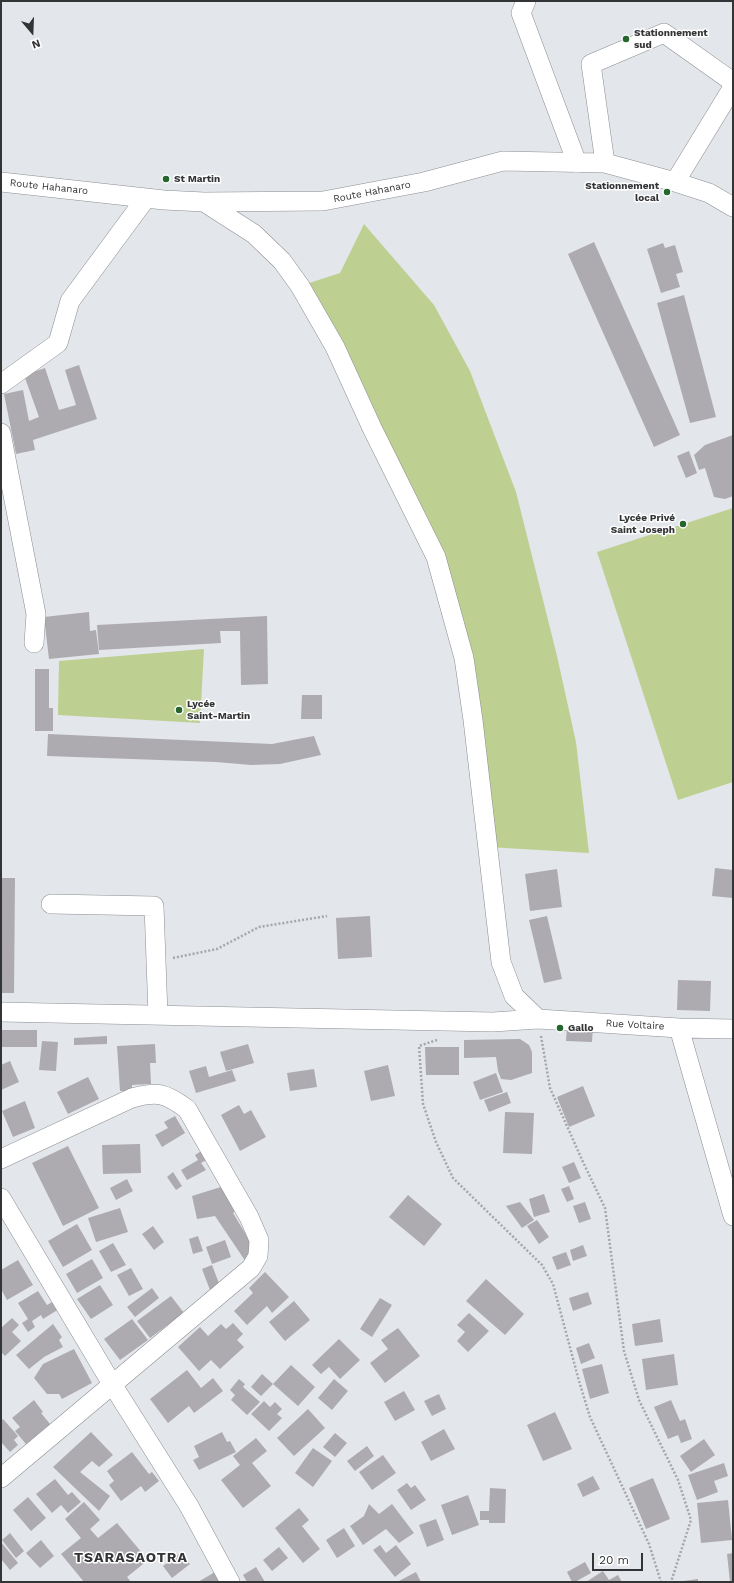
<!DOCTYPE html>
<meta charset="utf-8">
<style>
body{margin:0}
#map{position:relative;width:734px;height:1583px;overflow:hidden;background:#e3e6ea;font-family:"Work Sans",sans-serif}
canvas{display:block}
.frame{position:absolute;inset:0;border:2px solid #333436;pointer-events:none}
.north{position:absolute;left:12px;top:12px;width:40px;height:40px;-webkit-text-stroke:3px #fff;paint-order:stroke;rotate:161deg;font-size:11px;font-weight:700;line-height:16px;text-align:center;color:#333436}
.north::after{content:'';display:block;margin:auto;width:14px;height:18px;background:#333436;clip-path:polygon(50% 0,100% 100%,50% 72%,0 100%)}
.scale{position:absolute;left:592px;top:1553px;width:51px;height:18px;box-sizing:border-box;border:2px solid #333436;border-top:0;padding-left:5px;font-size:12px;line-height:14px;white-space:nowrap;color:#333436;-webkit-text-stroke:3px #fff;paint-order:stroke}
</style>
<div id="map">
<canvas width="734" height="1583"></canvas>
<div class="frame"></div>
<div class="north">N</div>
<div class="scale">20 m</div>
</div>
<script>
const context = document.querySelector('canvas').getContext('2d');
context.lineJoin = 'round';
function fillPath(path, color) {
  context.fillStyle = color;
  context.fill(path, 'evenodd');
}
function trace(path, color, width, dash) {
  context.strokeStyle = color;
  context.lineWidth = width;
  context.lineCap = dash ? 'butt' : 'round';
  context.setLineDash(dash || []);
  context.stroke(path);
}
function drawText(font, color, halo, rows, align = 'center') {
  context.font = font + ' "Work Sans",sans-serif';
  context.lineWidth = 3;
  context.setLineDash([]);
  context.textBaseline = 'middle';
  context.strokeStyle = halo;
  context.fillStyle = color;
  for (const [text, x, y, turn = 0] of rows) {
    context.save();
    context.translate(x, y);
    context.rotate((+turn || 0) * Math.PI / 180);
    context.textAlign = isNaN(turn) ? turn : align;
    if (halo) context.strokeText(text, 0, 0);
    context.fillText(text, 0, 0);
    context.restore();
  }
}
fillPath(new Path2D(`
 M364,224L434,305L470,371L516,492L557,656L576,742L589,853L488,847L473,720L436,557L300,286L340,273Z
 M733,508V782L678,800L597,552Z
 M204,649L200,723L58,715L59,661Z`), '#bed091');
fillPath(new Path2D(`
 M594,242L680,435L654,447L568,254Z
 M663,243L665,248L675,245L683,272L676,274L680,287L661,293L647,249Z
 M684,295L716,417L690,423L657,303Z
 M79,365L97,419L33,440L35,450L16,454L4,394L23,390L29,421L39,417L24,375L45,368L59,410L76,405L65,370Z
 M733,435V496L725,499L714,497L705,468L699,470L694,455L705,445Z
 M689,451L697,473L686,478L677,456Z
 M89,612L90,631L96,630L99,654L49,659L44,617Z
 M267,616L268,684L241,685L240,631H220L221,643L99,650L97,625Z
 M35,669H49V708H53V731H35Z
 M302,695H322V719H301Z
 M48,734L272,744L314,736L321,755L280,764L251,765L216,762L47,756Z
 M715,868L733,870V898L712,896Z
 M557,869L562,907L530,911L525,874Z
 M1,878H15L14,993H1Z
 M370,916L372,957L338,959L336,918Z
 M547,916L562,979L544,983L529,920Z
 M678,980L711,981L710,1011L677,1010Z
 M567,1026L593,1027L592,1042L566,1041Z
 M1,1030H37V1047H1Z
 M107,1036V1044L74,1045V1038Z
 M520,1039L529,1045L532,1052V1073L511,1080L501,1079L498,1071L496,1057L464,1058V1040Z
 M42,1041L58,1042L56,1071L39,1070Z
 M155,1044L156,1063H150L151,1084L132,1085V1091H120L117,1046Z
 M248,1044L254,1063L226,1071L220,1052Z
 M425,1047H459V1075H426Z
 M10,1061L19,1082L1,1090V1065Z
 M388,1065L395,1096L371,1101L364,1071Z
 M206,1066L209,1077L232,1070L236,1081L196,1093L189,1071Z
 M314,1069L317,1087L290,1091L287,1073Z
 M496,1073L503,1092L480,1100L473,1082Z
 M88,1077L99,1099L68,1114L57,1092Z
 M583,1086L595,1116L569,1127L557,1097Z
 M507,1092L511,1103L489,1112L484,1100Z
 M25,1101L35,1128L13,1137L2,1111Z
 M239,1105L244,1114L251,1110L266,1137L240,1151L221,1115Z
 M505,1112L534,1113L532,1154L503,1153Z
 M175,1116L185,1133L162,1147L155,1135L168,1128L164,1122Z
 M140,1144L141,1173L103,1174L102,1145Z
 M68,1146L99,1208L63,1226L32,1163Z
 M203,1150L208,1159L201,1163L206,1170L187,1180L181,1170L198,1160L195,1155Z
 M574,1162L581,1178L569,1183L562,1167Z
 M173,1172L182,1186L176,1190L167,1177Z
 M127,1179L133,1191L116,1200L110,1188Z
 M224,1186L239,1208L233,1213L251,1243L246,1262L215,1216L197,1219L192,1196Z
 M569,1186L574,1199L567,1202L561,1189Z
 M544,1194L550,1212L534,1217L529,1199Z
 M408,1195L442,1224L424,1246L389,1217Z
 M520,1202L534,1220L522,1228L506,1206Z
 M585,1202L591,1219L579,1223L573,1206Z
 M120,1208L128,1232L96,1242L88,1218Z
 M537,1220L549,1237L539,1244L527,1226Z
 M77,1224L92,1250L63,1267L48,1241Z
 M153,1226L164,1242L154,1250L142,1234Z
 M198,1236L203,1251L193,1254L189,1239Z
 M225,1240L231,1257L212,1264L206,1247Z
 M113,1243L126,1265L111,1272L99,1251Z
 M583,1245L587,1256L573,1261L570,1250Z
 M566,1252L571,1265L557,1270L552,1257Z
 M92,1259L103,1278L77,1293L66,1274Z
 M18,1260L33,1285L7,1300L1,1289V1270Z
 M212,1265L220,1286L210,1290L202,1269Z
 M131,1268L143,1289L129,1296L117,1275Z
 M265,1272L289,1297L272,1313L267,1306L247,1325L234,1311L253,1293L249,1288Z
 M486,1279L524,1314L505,1335L466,1301Z
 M100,1285L113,1305L91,1319L77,1299Z
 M152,1288L159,1298L135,1317L127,1307Z
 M38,1291L47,1305L54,1301L59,1309L43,1319L41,1315L32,1321L35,1327L28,1332L22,1323L28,1319L18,1303Z
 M588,1292L592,1304L573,1311L569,1298Z
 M171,1296L184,1313L150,1338L137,1321Z
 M380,1298L392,1305L372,1337L360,1329Z
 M294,1301L310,1320L285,1341L269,1322Z
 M469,1313L489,1331L468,1352L457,1341L465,1332L457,1325Z
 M12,1318L19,1325L12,1332L21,1341L5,1356L1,1352V1328Z
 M132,1319L148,1340L120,1360L104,1339Z
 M660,1319L663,1342L635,1346L632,1324Z
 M233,1323L243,1334L237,1340L244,1347L220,1369L211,1360L199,1371L178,1347L200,1327L208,1336L221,1324L226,1329Z
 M53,1324L62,1337L59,1340L63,1347L44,1357L29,1369L16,1355Z
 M398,1328L420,1356L385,1383L370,1363L388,1349L381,1340Z
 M339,1339L360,1360L340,1379L329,1367L321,1374L312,1365Z
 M589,1343L595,1358L581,1364L576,1348Z
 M74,1349L92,1383L62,1399L59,1394H47L34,1378L43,1364Z
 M674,1354L678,1385L646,1390L642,1359Z
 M602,1364L609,1393L590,1399L582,1369Z
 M291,1365L315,1387L298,1406L273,1384Z
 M187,1370L201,1388L213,1378L223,1391L194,1413L189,1406L168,1423L150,1399Z
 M262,1374L273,1384L261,1396L251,1387Z
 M239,1379L245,1384L243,1387L260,1402L247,1415L231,1400L235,1395L230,1390Z
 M334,1379L348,1391L332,1410L318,1398Z
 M404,1391L415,1410L395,1421L384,1402Z
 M439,1394L446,1409L432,1416L424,1401Z
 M34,1400L43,1412L41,1413L50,1424L26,1444L15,1431L20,1427L12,1418Z
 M671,1400L680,1421L685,1419L692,1439L681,1443L678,1435L668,1439L654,1407Z
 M264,1401L270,1407L275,1402L282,1409L277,1414L282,1418L269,1431L251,1414Z
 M308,1409L325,1428L294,1456L277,1438Z
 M555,1412L572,1449L543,1461L527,1425Z
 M3,1419L18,1436L14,1440L18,1445L10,1452L1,1442V1421Z
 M444,1429L455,1449L431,1461L421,1442Z
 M91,1432L113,1455L99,1467L92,1461L80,1472L110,1496L99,1511L53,1467Z
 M222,1432L227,1442L230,1441L236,1452L199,1470L193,1460L199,1457L194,1446Z
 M335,1433L347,1443L335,1457L323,1447Z
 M256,1438L267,1451L252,1463L271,1486L243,1508L221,1480L240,1465L233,1456Z
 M704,1439L715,1455L691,1472L680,1456Z
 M367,1446L374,1456L355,1471L347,1461Z
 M313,1448L332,1461L313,1487L295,1473Z
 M132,1452L149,1474L152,1472L159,1481L145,1492L141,1486L121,1501L109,1485L114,1481L107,1471Z
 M383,1455L396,1473L372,1490L359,1472Z
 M724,1463L728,1476L714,1481L718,1492L697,1500L688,1475Z
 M593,1476L600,1489L583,1497L577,1484Z
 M653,1478L670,1519L646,1529L629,1488Z
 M55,1479L68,1495L72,1492L81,1502L68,1513L61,1505L52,1513L36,1494Z
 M407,1483L411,1488L415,1485L426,1500L411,1510L397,1490Z
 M490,1488L506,1489L505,1523H489V1520H480V1511H489Z
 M468,1495L479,1525L452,1535L441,1505Z
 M28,1497L46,1518L31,1531L13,1510Z
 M728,1500L732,1540L701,1543L697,1503Z
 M84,1502L100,1520L90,1529L98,1538L117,1523L148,1560L127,1577L131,1582H84L61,1554L81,1538L65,1519Z
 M369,1504L379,1514L392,1504L414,1533L399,1543L386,1529L363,1545L350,1526L364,1516Z
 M299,1508L309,1520L302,1526L320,1549L303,1563L275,1528Z
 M436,1519L444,1540L427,1547L419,1525Z
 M344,1528L355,1546L337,1558L326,1540Z
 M10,1533L24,1551L16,1558L2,1540Z
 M41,1540L54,1556L40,1568L26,1553Z
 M1,1542L18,1563L10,1570L1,1559Z
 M380,1545L386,1553L396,1545L411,1564L395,1577L373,1550Z
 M279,1547L288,1558L272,1571L263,1560Z
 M180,1553L190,1564L172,1578L163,1566Z
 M733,1553V1582H730L727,1554Z
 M585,1562L591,1573L575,1582H572L567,1572Z
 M256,1567L265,1582H247L243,1575Z
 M603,1571L609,1580L618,1575L622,1582H586Z
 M215,1572L221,1582H198Z
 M416,1572L421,1582H397Z
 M698,1579V1582H683V1581Z`), '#adabb0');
const minor = new Path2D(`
 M526,1L521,13L577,163
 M605,163L591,64L664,33L733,82
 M1,182L164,200L204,202L323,201L424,182L503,161L605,163L675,182L709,193L733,207
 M675,182L733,87
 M204,202L254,234L282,261L300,286L335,347L372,428L436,557L464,658L473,720L501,962L514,996L538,1019
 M1,384L58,343L70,301L146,198
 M1,433L36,614L34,643
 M51,904L154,906L158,1015
 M1,1012L493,1022L538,1019L679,1028L733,1029
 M679,1028L733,1216
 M1,1159L132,1098C158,1091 165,1093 187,1109L249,1217L259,1240L258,1256L251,1268L1,1478
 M1,1198L112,1384L189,1506L230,1582`);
trace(minor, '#8c8e92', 20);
trace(new Path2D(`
 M173,958L217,949L259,927L327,916
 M541,1036L550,1088L583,1162L605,1208L624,1351L639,1400L678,1480L691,1520L671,1582
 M437,1040L419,1046L423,1104L436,1142L453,1178L542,1265L553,1284L579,1381L590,1417L649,1544L661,1582`), '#a4a7aa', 2.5, [2, 2]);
trace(minor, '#fff', 19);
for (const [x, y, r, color] of [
 [626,39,4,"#25652e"],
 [166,179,4,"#25652e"],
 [667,192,4,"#25652e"],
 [683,524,4,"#25652e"],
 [179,710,4,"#25652e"],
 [560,1028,4,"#25652e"]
]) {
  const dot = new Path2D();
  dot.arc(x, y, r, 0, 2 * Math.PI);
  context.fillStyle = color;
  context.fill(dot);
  trace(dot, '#fff', 1.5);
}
drawText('bold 10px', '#333436', '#fff', [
 ["Stationnement",634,33],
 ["sud",634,45],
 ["St Martin",174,179],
 ["Stationnement",659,186,"right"],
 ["local",659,198,"right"],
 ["Lycée Privé",675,518,"right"],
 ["Saint Joseph",675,530,"right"],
 ["Lycée",187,704],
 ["Saint-Martin",187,716],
 ["Gallo",568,1028]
], 'left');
drawText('10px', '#333436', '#fff', [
 ["Route Hahanaro",49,187,6],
 ["Route Hahanaro",372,192,-11],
 ["Rue Voltaire",635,1025,3]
]);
context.letterSpacing = '1px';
drawText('bold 14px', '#333436', '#fff', [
 ["TSARASAOTRA",131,1558]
]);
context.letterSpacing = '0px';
</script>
